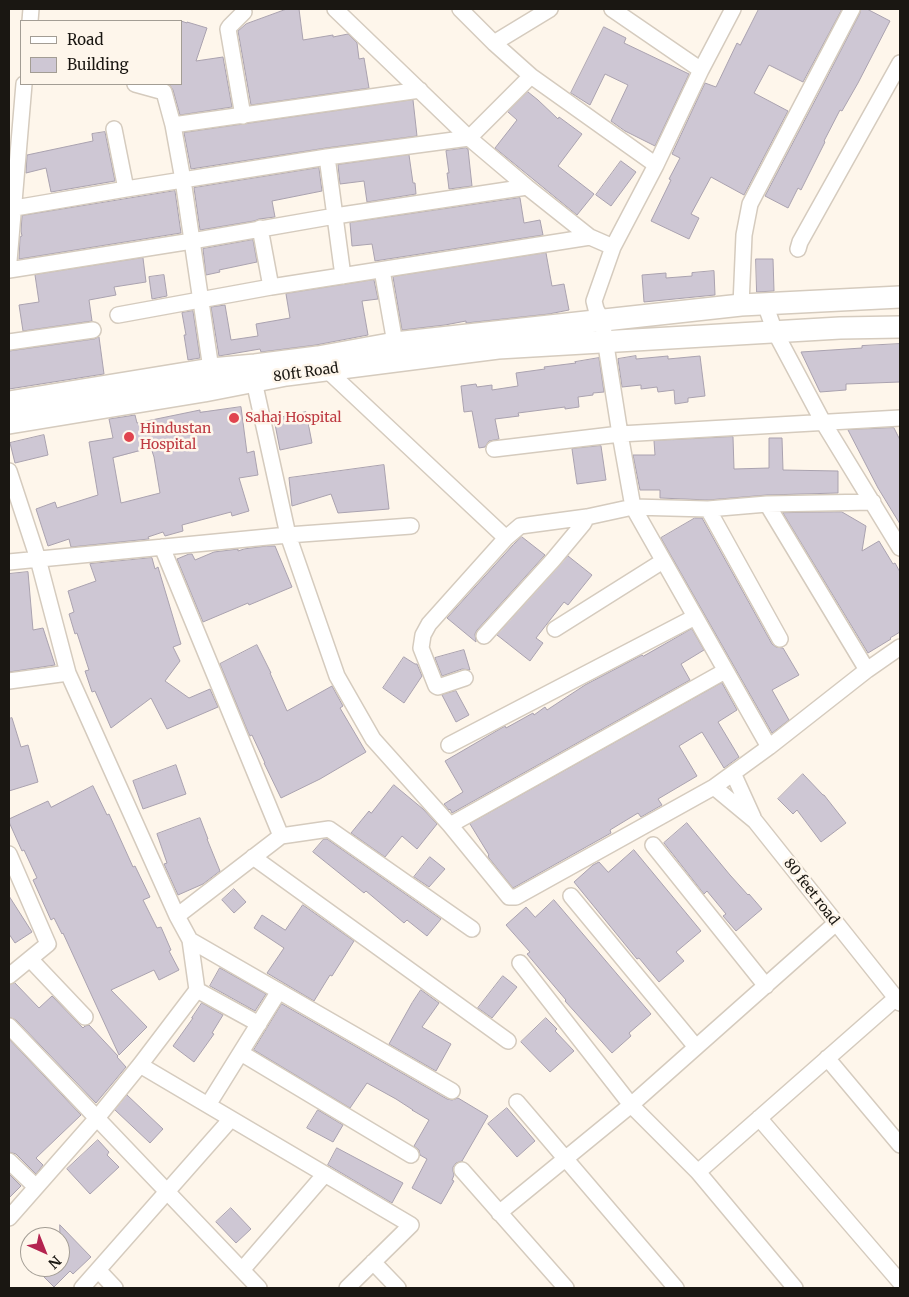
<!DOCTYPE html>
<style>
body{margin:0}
#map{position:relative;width:909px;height:1297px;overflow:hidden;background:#fef6eb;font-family:Merriweather,serif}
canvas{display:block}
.frame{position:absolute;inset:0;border:10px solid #1a1712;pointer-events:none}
.legend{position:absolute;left:20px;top:20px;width:162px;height:65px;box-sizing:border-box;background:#fef6eb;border:1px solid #a39d94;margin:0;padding:6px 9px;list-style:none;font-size:15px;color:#1a1712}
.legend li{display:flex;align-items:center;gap:10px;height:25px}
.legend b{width:25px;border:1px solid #a39d94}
.north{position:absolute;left:20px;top:1227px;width:50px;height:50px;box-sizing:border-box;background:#fef6eb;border:1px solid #a39d94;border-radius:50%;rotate:136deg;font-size:14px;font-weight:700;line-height:20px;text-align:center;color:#1a1712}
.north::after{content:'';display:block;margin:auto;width:18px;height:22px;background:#b4234f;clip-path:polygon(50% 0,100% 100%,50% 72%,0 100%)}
</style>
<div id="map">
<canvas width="909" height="1297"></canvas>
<div class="frame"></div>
<ul class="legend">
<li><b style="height:6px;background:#fff"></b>Road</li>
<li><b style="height:14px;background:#cec7d4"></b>Building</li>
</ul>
<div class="north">N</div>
</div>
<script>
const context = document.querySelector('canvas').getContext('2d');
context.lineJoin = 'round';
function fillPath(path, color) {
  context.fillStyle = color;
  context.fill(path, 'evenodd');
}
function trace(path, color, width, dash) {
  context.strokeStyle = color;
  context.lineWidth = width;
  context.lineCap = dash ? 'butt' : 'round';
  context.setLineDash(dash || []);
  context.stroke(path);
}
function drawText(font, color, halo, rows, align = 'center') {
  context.font = font + ' Merriweather,serif';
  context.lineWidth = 5;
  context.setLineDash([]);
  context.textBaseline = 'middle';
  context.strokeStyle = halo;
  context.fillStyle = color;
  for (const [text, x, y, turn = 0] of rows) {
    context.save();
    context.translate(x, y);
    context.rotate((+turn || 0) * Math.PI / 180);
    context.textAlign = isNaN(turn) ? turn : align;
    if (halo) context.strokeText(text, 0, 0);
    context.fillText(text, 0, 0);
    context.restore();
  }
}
const building = new Path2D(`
 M287,9H299L303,40L333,35V37L348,34L357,43L359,59L364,58L369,88L251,105L238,31L246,24Z
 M759,9H842L803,82L769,65L754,93L788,111L744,195L711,177L691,214L699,218L689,239L651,221L671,180L669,179L680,158L672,154L705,83L716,87L737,43L740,45Z
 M861,9H867L890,21L858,83L842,111L840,110L824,141L825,142L801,190L798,188L788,208L765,196L820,91L860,13Z
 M181,21L187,23V22L207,28L196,61L223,57L232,107L180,115L173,90L169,84H181Z
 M604,27L626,38L624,43L689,74L655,146L625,131L611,121L628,85L605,74L590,105L571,93Z
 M528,92L538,100L558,119L559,117L582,134L558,166L594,194L577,215L495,148L517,120L508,112Z
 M413,100L417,136L326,148L191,169L184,133Z
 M105,132L115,181L51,192L46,168L26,173L27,155L93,141L92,134Z
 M466,148L468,149L472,186L449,189L447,173H449L446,151Z
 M409,155L413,183H415L416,194L367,202L364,181L340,184L338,165Z
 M621,161L636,172L611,206L596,195Z
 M319,168L322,191L272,201L275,217L259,219L254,221L200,230L194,188Z
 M175,191L181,233L19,259L20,237L22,236L21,231L22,216Z
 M520,198L524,223L540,220L543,235L375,261L372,244L352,246L350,223Z
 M253,240L257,262L219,270L220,272L206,275L203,249Z
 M546,253L552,286L564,284L569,310L549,314L466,323V321L445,325L402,330L393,277Z
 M143,258L146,282L114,287L116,295L89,300L92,321L23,331L19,305L39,302L35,275Z
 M756,259H773L774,291L757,292Z
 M714,271L715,295L644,302L642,275L666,273V278L692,276V273Z
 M164,275L167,296L152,299L149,277Z
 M374,280L378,299L362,301L368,335L316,345L261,352L260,349L219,356L211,307L225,305L231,340L258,336L256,324L290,318L286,294Z
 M193,311L200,358L188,360L184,335H186L182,313Z
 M99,337L104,374L9,389V351L94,339Z
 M900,344V382L846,384V390L820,392L801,352L862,348V346Z
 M636,356V359L668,356V359L700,356L705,396L688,398V402L675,404L674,390L658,392L657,387L641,389V385L622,387L618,359Z
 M599,358L604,392L593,393V395L578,397L579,407L565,409V407L518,413L519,416L495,419L499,439L489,441L485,447L479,448L472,411L464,412L461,386L476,384L477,387L492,385V390L518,386L516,373L545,369L544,367L576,363L575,362Z
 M241,407L247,453L254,451L258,475L239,478L249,511L232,516L231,512L182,525L183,531L165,536L163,532L148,537L149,539L71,547L69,539L48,546L36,509L55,502L57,508L98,495L89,442L113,438L109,419L135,415L137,423L200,410V412ZM151,448L154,457L160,493L121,503L113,458Z
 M306,412L312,443L280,450L274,419Z
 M894,428L900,440V524L878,488L848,430Z
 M44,435L48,455L15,463L10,443Z
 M733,437L734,469L769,468V438H782L783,470L838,471V493L767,495L708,500L660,498V490H640L633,455H655L654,441Z
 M601,446L606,480L577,484L572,449Z
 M384,465L389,509L338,513L331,494L292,506L289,478Z
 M842,512L866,526L862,551L879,541L893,564L895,563L900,572V632L890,638L891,639L868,653L783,513Z
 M695,518H702L772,644L776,647L783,648L799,675L772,690L789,720L772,733L661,538Z
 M522,537L545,555L477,630L475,634L476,642L447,618L513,545Z
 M267,546H275L292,587L249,605L248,603L203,622L177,559L189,554H192L195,560L214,552L238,549V551L244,549Z
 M568,556L592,575L568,605L564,602L536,638L543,643L530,661L497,635Z
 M152,558L155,569L158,567L181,644L173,647L180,661L165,681L189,698L210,689L218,707L167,729L151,698L111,728L95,691L92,692L85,671L89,670L77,633L75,634L69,614L74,612L68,591L96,581L90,564Z
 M28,572L33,630L43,628L55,665L9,672V574Z
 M692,629L704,650L681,664L690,680L452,813L450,809L449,810L444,804L463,792L445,761L505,726L506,728L533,713L534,715L545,707L547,710L585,685L642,655L643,656Z
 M257,645L271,673H270L287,711L332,686L343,706L340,708L366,752L320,779L281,798L264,763H265L252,735L250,736L248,732L220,664Z
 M464,650L470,670L462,669L442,676L435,658Z
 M404,657L415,664H417L422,676L404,703L383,688Z
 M722,683L737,710L718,722L739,757L724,768L702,732L679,746L697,776L658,799L662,805L641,817L638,813L610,830L611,833L513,888L489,858L488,856L489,855L470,824Z
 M456,691L469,715L456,722L442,695Z
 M12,718L21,747L28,745L38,782L9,791V719Z
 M176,765L186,794L143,809L133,781Z
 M803,774L823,795H824L846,823L821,842L797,810L793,814L778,799Z
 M394,785L423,809L437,824L417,849L402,836L385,857L351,833L369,811L371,813Z
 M93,786L107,815L109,814L133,867L135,866L150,897L143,900L157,928L161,927L171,950L169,951L179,970L159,980L154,970L111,990L147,1027L119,1055L63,933L62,934L54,918L51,920L33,880L37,878L24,850L22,851L9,822V819L48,801L51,807Z
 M200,818L208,839H207L220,871L203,884L178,895L164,864L167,863L157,834Z
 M687,823L730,875L748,895L749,894L762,909L736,931L723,916L726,914L707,891L704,894L664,843Z
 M324,839H327L441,919L427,936L407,920L404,923L366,891L364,893L313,852Z
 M634,850L701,931L676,952L684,961L659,982L639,958L637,959L574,882L593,865L599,862L608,872Z
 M430,857L445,869L429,887L414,877Z
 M234,889L246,902L234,913L222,900Z
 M9,896L32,932L15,943L9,934Z
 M554,900L651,1014L629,1033L631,1036L612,1053L565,1001L566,1000L527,954L530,952L506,925L526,907L535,917Z
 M303,905L354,941L332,976L330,975L314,1001L267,973L284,948L254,928L262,915L285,930Z
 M220,968L266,994L255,1011L210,986Z
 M503,976L517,987L492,1018L478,1008Z
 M15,983L39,1008L52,996L83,1028L85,1026L89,1025L118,1056L117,1057L126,1067L96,1103L16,1020L9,1017V985Z
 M421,990L439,1003L422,1027L451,1044L436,1071L389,1044L412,1003Z
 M202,1003L223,1015L212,1033L214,1034L194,1062L173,1046L193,1018H192Z
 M282,1004L447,1099L452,1100L458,1098L488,1116L462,1161L456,1163L453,1167V1171L454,1175L452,1180L454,1181L441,1204L412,1188L427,1159L420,1155L419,1150L414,1146L429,1120L412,1110H413L396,1099L367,1083L350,1108L254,1050Z
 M546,1018L557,1029L555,1031L574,1051L550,1072L521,1042Z
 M9,1039L81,1115L36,1158L43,1165L36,1174L16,1154L9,1152Z
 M127,1095L163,1129L150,1143L115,1110Z
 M507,1108L535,1141L517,1157L488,1124Z
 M318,1110L343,1125L333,1142L307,1128Z
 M98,1140L109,1152L107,1155L119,1167L90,1194L67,1169Z
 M337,1148L403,1183L392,1203L328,1165Z
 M9,1174L21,1186L9,1198Z
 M231,1208L251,1229L236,1243L216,1222Z
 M60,1225L91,1257L73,1274L70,1271L54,1287L34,1267H60Z`);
fillPath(building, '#cec7d4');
trace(building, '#aaa2af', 1);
const minor = new Path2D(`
 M335,9L469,138L527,187L590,237L613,247
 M460,9L494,43L531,76L656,165
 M612,9L701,70
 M733,9L701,70L656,165L613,247L594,301L596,309L602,320L620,434L633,507L769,747
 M30,21L31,9
 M494,43L550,9
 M135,84L164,92L173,125L183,180L211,369
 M243,116L228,29L230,26L244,12
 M173,125L420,90
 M114,129L126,189
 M327,157L343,276
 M9,209L126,189L327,157L469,138L531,76
 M260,228L271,287
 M798,249L800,242L900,63
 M9,261L24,84
 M9,270L192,241L335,216L527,187
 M382,270L395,343
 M765,304L775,332L823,422L900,548
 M741,305L744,235L750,204L852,9
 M118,315L271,287L590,237
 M9,342L93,330
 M327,370L506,538
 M254,381L288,535L337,676L373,739L450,825L509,897H516L714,787L769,747L867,670L900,647
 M494,449L620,434L900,418
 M9,471L38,559L68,673L177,916L190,940L197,990L140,1065L97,1118L9,1218
 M767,504L867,670
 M708,509L780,639
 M162,547L281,836
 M9,562L288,535L411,526
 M555,629L663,561
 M484,636L553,560L583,524L587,517
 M465,678L438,687L436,686L421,648L423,635L429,624L506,538L520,526L587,517L633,507L708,509L767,504L873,502
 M9,681L68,673
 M449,745L695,617
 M733,773L753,817
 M714,787L755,821L900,1003
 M450,825L725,671
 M653,845L766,986
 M9,854L48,944L9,976
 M253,857L508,1041
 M571,896L696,1047
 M177,916L281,836L329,829L472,929
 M190,940L452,1091
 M30,959L85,1017
 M520,963L631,1105L698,1172L795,1288
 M197,990L259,1024
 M9,1026L259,1288
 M241,1053L411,1155
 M827,1058L900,1145
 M140,1065L411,1225L347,1288
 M517,1102L676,1288
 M208,1105L279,991
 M759,1118L900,1282
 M9,1161L36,1187
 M462,1170L566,1288
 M698,1172L896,998
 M499,1213L631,1105L836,923
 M373,1262L398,1288
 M98,1270L115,1288
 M242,1270L325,1174
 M82,1288L231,1119`);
const secondary = new Path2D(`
 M9,402L211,369L255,365L318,357L395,343L741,305L900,297
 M9,423L204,391L286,375L498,348L840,328L900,327`);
trace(minor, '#d5cbbe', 18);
trace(secondary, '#d5cbbe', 24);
trace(minor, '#fff', 15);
trace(secondary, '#fff', 21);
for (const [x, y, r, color] of [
 [234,418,6,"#e0444e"],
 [129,437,6,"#e0444e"]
]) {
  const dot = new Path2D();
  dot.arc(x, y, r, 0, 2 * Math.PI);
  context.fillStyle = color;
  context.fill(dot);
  trace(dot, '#fef6eb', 2);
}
drawText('14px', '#1a1712', '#fef6eb', [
 ["80ft Road",306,373,-8],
 ["80 feet road",811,892,52]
]);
drawText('14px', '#be3a42', '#fef6eb', [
 ["Sahaj Hospital",245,418],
 ["Hindustan",140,429],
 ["Hospital",140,445]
], 'left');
</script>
